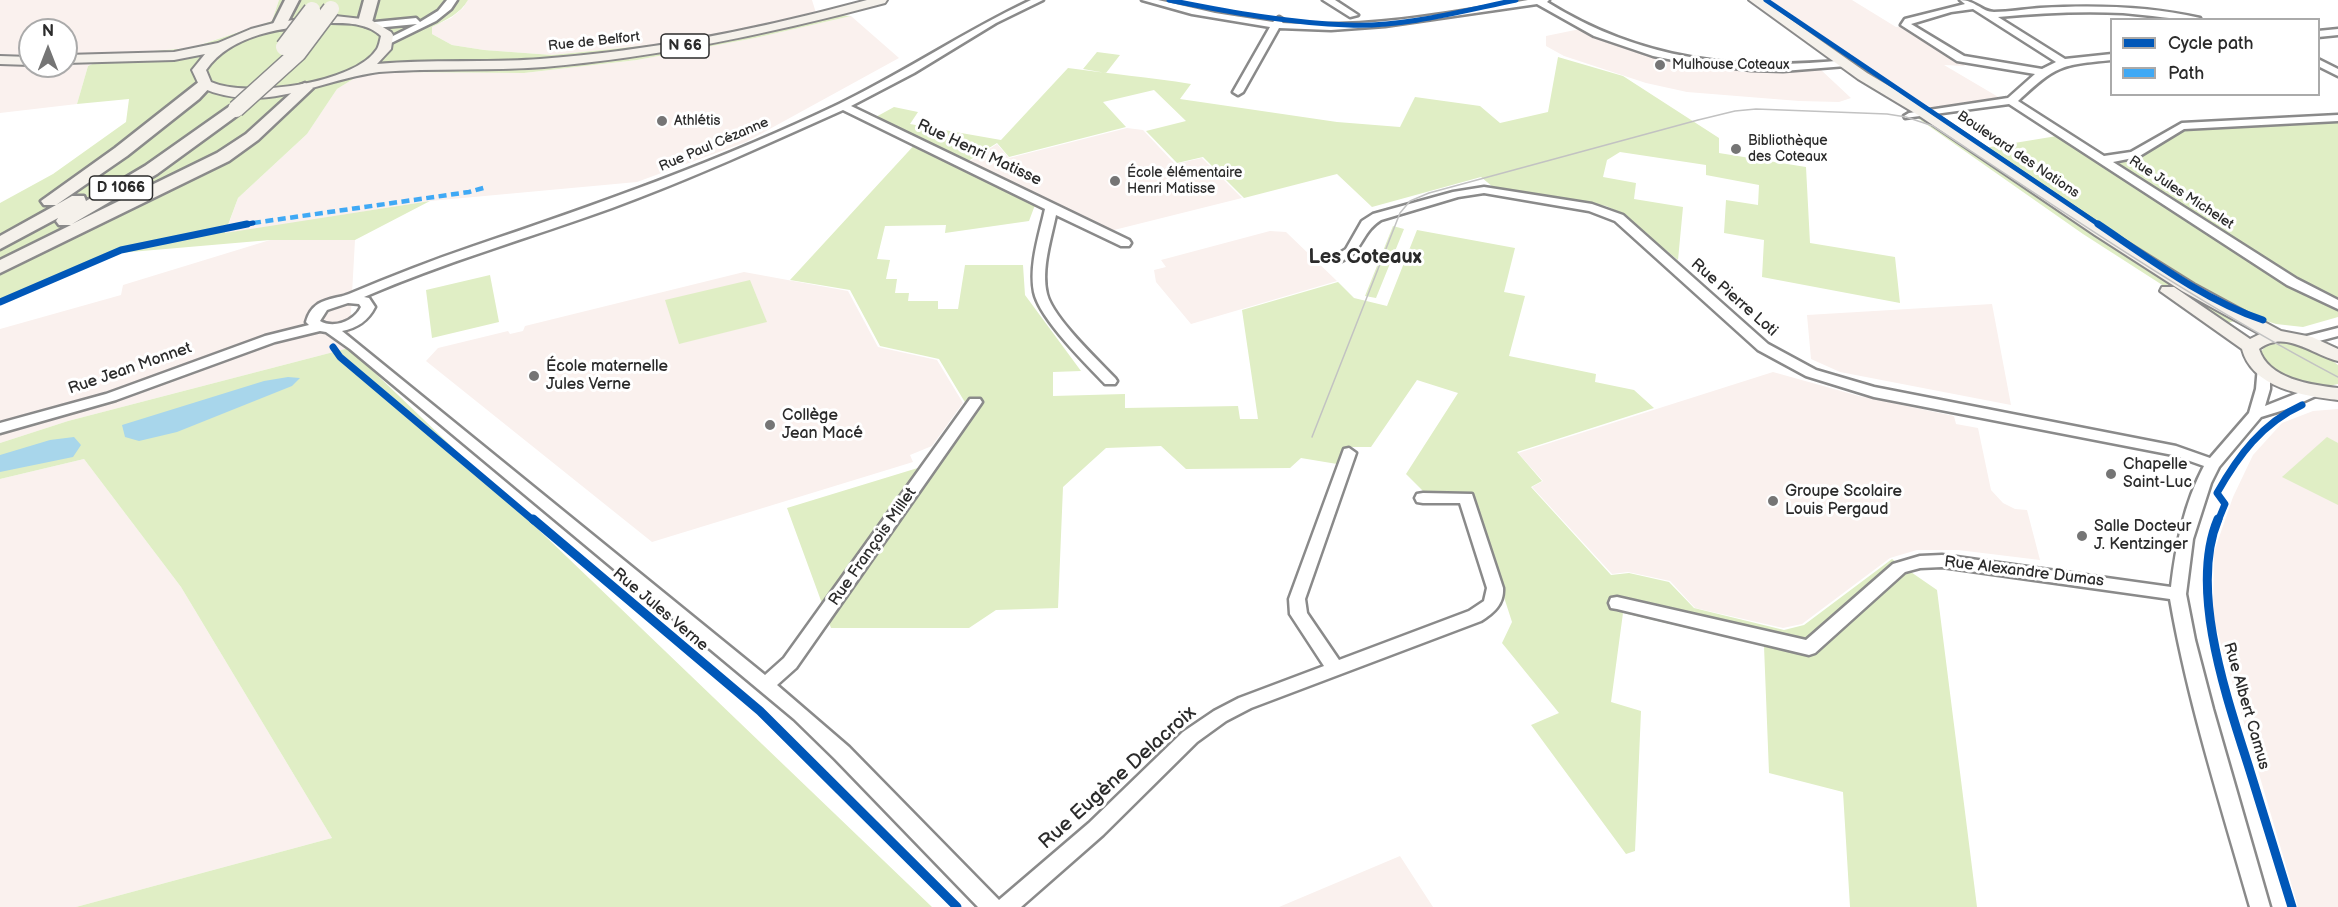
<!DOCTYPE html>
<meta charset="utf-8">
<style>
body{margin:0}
#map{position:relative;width:2338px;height:907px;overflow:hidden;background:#fff;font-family:"Balsamiq Sans",sans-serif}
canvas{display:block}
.legend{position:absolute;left:2110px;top:18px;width:210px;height:78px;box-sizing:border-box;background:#fff;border:2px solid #aaa;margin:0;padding:8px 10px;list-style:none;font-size:18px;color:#2b2b2b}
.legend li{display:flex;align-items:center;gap:12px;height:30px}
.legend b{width:30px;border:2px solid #aaa}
.north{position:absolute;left:18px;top:18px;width:60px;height:60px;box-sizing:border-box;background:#fff;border:2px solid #aaa;border-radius:50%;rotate:0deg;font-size:16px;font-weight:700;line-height:24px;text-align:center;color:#2b2b2b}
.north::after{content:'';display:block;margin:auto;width:21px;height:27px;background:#757575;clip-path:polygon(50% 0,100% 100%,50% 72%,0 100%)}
</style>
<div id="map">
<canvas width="2338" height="907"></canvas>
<ul class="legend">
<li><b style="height:8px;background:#0057b8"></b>Cycle path</li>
<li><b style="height:8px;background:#3fa9f5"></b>Path</li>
</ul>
<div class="north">N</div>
</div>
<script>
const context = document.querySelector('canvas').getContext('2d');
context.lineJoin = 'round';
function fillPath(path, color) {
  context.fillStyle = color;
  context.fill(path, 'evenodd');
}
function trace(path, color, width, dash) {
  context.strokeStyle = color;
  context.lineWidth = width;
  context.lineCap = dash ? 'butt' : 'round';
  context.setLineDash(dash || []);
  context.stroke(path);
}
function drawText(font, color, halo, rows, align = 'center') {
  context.font = font + ' "Balsamiq Sans",sans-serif';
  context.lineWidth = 6;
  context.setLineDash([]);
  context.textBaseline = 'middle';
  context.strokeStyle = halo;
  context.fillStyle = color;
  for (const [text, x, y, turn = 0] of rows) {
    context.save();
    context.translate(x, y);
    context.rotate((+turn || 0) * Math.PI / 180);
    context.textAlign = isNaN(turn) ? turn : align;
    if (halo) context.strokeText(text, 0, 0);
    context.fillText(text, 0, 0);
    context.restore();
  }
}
fillPath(new Path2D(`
 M0,0H279L272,21L190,48L114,54L88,66L77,104L0,113ZM30,30H66V66H30Z
 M468,0H812L816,13L652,47L651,45L552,55L484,50L452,45L432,34V27L451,18L463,8Z
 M1770,0H1852L1896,27L1904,26L1963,64L1965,66L1944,65L2000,98L1933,108L1923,104Z
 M851,16L899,58L746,142L637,182L430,201L225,234L238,198L307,134L337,89L358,76L392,72L524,73L637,60L755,38Z
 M1580,29L1600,38L1659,55L1789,70L1820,69L1851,98L1839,102L1799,101L1687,92L1646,83L1564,56L1546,46V36Z
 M1127,128L1143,130L1175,164L1202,158L1242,198L1110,231L967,163L997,144L1009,158Z
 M1270,231L1286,232L1337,281L1191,324L1156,282L1154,270L1166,267L1161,260Z
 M270,240H355L349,348L68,421L0,443V329L121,295L123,285Z
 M744,272L848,291L878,347L937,360L963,403L932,446L910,455L913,462L652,542L426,361L438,348L508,331L510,334L523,331L525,326Z
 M1992,304L2011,405L1840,372L1811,359L1807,315Z
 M1773,372L1859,396L1954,416L1956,424L1978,428L1991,490L2003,503L2015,509L2027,510L2040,560L1958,550H1917L1890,558L1802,624L1783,628L1695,608L1670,581L1628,572L1612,574L1532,487L1543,481L1518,453Z
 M2338,409V907H2298L2213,617L2214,552L2233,497L2253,455L2282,423L2313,411Z
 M84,459L181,587L332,838L76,907H0V479Z
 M1400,856L1433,907H1279Z`), '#faf1ee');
fillPath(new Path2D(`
 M279,0H468C460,14 446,20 432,27V34L452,45L484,50L552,55L651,45L652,47L816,13L851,16L755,38L637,60L524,73L392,72L358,76L337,89L307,134L238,198L225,233L430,201L355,240H270L119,253L0,304V203L53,174L126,122L129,99L77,104L88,66L114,54L191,48L272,21Z
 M1097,52L1120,55L1106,73L1083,69Z
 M1558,57L1623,76L1719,138V153L1806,167L1810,243L1895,257L1900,303L1762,277L1764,240L1724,233L1726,200L1758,205L1759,185L1706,175V165L1620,152L1607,160L1603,177L1636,183L1634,199L1683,207L1678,260L1617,211L1606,206L1493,187L1481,177L1372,207L1337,174L1244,198L1203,157L1177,163L1146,131L1186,121L1154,90L1103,102L1126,127L1009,157L997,143L957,168L1035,205L1029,221L945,233L946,225L885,226L877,259L890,260L886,279H897L895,293H909L908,301H938V309H958L965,265H1023L1025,295L1081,371L1053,372V396L1125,394V408L1238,406L1240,419H1258L1242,310L1338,282L1354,298L1387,306L1417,230L1515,248L1504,292L1525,296L1509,356L1596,374L1595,382L1634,390L1654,408L1517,452L1542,481L1531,487L1611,575L1629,573L1669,582L1694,608L1784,630L1804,625L1892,559L1937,590L1977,907H1850L1843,792L1769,773L1764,646L1623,613L1611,702L1641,711L1635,851L1626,854L1531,725L1559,713L1502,643L1512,622L1471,495L1426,494L1406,474L1458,393L1417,380L1371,447H1344L1337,464L1301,458L1290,468L1186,469L1161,446L1106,448L1063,487L1058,608L996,610L969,628H831L787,508L921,467L966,404L939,359L880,346L850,290L790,280L918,141L874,118L894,107L918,112L910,124L1001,140L1068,68C1109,74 1150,77 1191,84L1180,99L1337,122L1400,127L1415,97L1480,106L1500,123L1548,112Z
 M1921,115L2239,320L2223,324L2083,234L1916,117Z
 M2338,118V317L2303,327L2276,324L2245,314L2144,255L1984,148L2063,135L2102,160L2134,155L2173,129Z
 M1393,226L1404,229L1376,298L1365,296Z
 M490,275L499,322L432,338L426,290Z
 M750,280L767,322L679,344L665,300Z
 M2282,343C2302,346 2323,351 2338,365V384C2315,391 2267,379 2261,352C2266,344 2273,344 2282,343Z
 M349,348L932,907H76L332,838L181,587L84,459L0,479V443L68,421Z
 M2327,437L2338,443V505L2282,477Z`), '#e0eec5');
fillPath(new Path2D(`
 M288,377L300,378L292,386L177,432L139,441L125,437L122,425L264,381Z
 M74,437L81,445L73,457L0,472V455L50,440Z`), '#a8d6eb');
const minor = new Path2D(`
 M447,0H457L451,9L436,21L391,43L383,41L417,24L375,28L370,25L375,22L416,18L420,22L438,11Z
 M1031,0H1043L996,23L914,73L851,106L1129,240L1131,243L1129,246H1121L1056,215C1051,239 1041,269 1047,294C1053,318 1097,359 1115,378L1117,381L1115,384H1105C1086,364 1039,318 1034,292C1029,265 1039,236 1045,209L843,110C767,144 691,179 612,208C529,238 445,262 364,297L369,298L375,307C368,321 357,328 342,331L765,675L784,658L970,399H980L982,402L980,405L796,668L777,685L849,747L999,900L1089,823L1183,732L1214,711L1239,698L1324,666L1290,614L1289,599L1344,449L1349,448L1356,453L1305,599L1307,613L1339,660L1469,611L1484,601L1487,588L1460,503H1423L1417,502L1415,498L1417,494L1423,493L1472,494L1503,588C1504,604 1494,613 1481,621L1251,708L1226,721L1197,742L1103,835L1021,907H978L835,759L794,719L350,349L326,332L320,331L275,342L116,400L0,433V423L106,394L265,336L309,325L306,322C308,314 312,308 318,304C328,298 339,298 349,294C389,277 430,261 471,247C596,205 720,161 839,104C905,72 965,31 1031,0ZM348,303L359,304L361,307C354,321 334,329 320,321L327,310Z
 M1142,0H1158L1215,13L1273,22L1279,17L1284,20L1282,23C1364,29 1447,14 1528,0H1549L1547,2C1642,61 1736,71 1846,60L1851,63L1846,66L1783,71L1751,70L1688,63L1653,56L1594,36L1537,4L1385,26L1331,30L1279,28L1243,92L1238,95L1233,92L1270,27L1192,14Z
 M1323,0H1335L1358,15L1350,17Z
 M1960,0C1975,0 1982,12 1994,12C2009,12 2025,9 2040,8C2093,5 2148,6 2200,18L2201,20C2175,20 2149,15 2123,13C2082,11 2040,13 1998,17L2065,59L2112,54V60C2060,65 2057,65 2018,101L2104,156L2131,152L2182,123L2338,115V121L2184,129L2138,157L2113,162L2297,279L2338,300V309L2287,285L2009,104L1905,118L1904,116L1909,113L2008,98L2035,74L1957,61L1901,25L1905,19L1965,4ZM1973,9L2056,62L2042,69L1964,56L1911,24L1951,12Z
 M2338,29V35L2318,37V31Z
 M2318,59L2338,69V76L2318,66Z
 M1484,187L1592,204L1623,215L1768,344L1816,370L1874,387L2176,446L2210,458L2249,413L2256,389L2258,366L2263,365L2270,369V389L2265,406L2308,389H2318L2320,392L2318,395L2287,409L2261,417L2219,467L2211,483L2193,539L2186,594L2195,640L2213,709L2270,907H2250C2221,805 2188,703 2170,599L1942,567L1920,568L1905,572L1815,653L1809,655L1617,609L1611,608L1609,603L1611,598L1617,597L1806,640L1893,564L1920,556L1942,555L2171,587C2176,545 2184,504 2204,466L2173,455L1874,397L1806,376L1758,350L1615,221L1589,211L1484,193L1458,197L1381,220C1360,233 1363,255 1336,263L1330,259L1346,249L1362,221L1373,214L1453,192Z
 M2338,328V336L2304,345L2297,341L2299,338Z`);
const major = new Path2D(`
 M867,0H887L885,3C773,33 660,57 544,67C489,71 434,68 379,72C318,80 263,116 200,87L192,70L205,54L174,60L66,63V55L174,52L218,43L251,29L274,23L326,15L371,20L391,32L393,35L391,49L377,64C431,59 486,63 540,59C651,51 760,29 867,0ZM326,23C345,23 366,22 381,36C380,40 379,46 377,49C355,84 247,98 211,82L206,70C232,33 284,28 326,23Z
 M1749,0H1763L1867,73L1928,109L2106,229L2194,284L2281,331L2312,337L2338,349V361C2312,355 2286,329 2259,349C2268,379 2311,385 2338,388V400C2304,396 2252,388 2242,349L2160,291L2162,287H2174L2250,339L2260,334L2182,291L2095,235L1918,115L1858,79Z
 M0,56L30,57V65L0,64Z`);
const highway = new Path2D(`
 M285,0H299L284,29H274L272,26Z
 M364,0H378L372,22L365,26L358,22Z
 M205,79L213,84L199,99L127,156L56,205L72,196H84L86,201L145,166L230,106H242L244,109L242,112L157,174L72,224L217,153L246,134L300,85L305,83L313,88L258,140L229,161L0,273V260L71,225H59L56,221L58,218L0,249V236L56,205H44L41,201L115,148L200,81Z`);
trace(minor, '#8a8a8a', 5);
trace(major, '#8a8a8a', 4);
trace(highway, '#8a8a8a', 5);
fillPath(minor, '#fff');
fillPath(major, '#f5f1eb');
fillPath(highway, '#f5f1eb');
trace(new Path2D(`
 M1312,437L1400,213L1410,201L1429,193L1698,120L1735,111L1756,109L1887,114L1906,117L1933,126C2066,214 2197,303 2338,377`), '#c2c2c2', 1.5);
const highwayBridge = new Path2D(`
 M284,47L312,10
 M236,109L298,53L331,9`);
trace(highwayBridge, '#8a8a8a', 19, []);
trace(highwayBridge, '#f5f1eb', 16);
trace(new Path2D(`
 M253,223L469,192L487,187`), '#3fa9f5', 4.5, [8, 4.5]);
trace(new Path2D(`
 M1169,0C1229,12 1289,23 1349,25C1405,27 1462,11 1516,0
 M1766,0L2101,226
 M239,226L253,223`), '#0057b8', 5);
trace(new Path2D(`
 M2098,224C2150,259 2204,300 2263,320
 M0,302L121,250L247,224
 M333,347L340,357L534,521
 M2218,521L2225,504L2217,493C2238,456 2262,423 2302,405`), '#0057b8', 7);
trace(new Path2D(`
 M533,519L760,711L957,907
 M2218,519C2188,590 2228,701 2250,771C2264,816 2278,862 2292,907`), '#0057b8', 9);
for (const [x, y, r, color] of [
 [1660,65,6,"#757575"],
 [662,121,6,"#757575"],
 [1736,149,6,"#757575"],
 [1115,181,6,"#757575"],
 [534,376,6,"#757575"],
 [770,425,6,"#757575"],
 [2111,474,6,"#757575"],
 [1773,501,6,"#757575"],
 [2082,536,6,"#757575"]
]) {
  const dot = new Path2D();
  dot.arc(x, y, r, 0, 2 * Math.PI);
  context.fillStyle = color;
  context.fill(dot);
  trace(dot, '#fff', 2);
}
drawText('14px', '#2b2b2b', '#fff', [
 ["Rue de Belfort",594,42,-6],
 ["Rue Paul Cézanne",714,145,-23],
 ["Boulevard des Nations",2018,155,34],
 ["Rue Jules Michelet",2181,193,33]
]);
drawText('14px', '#2b2b2b', '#fff', [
 ["Mulhouse Coteaux",1672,65],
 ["Athlétis",674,121],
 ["Bibliothèque",1748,141],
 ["des Coteaux",1748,157],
 ["École élémentaire",1127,173],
 ["Henri Matisse",1127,189]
], 'left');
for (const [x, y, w] of [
 [685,46,48],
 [121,188,63]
]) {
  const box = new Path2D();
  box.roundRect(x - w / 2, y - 12, w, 24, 4.5);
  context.fillStyle = '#fff';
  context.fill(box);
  trace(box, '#2b2b2b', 1.5);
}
drawText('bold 15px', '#2b2b2b', null, [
 ["N 66",685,46],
 ["D 1066",121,188]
]);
drawText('16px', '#2b2b2b', '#fff', [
 ["Rue Henri Matisse",979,153,25],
 ["Rue Pierre Loti",1734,298,41],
 ["Rue Jean Monnet",130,369,-19],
 ["Rue François Millet",873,547,-55],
 ["Rue Alexandre Dumas",2024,572,7],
 ["Rue Jules Verne",660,610,40],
 ["Rue Albert Camus",2246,706,74]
]);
drawText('16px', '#2b2b2b', '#fff', [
 ["École maternelle",546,367],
 ["Jules Verne",546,385],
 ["Collège",782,416],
 ["Jean Macé",782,434],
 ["Chapelle",2123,465],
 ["Saint-Luc",2123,483],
 ["Groupe Scolaire",1785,492],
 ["Louis Pergaud",1785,510],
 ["Salle Docteur",2094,527],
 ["J. Kentzinger",2094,545]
], 'left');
drawText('bold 20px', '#2b2b2b', '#fff', [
 ["Les Coteaux",1365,258]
]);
drawText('20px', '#2b2b2b', '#fff', [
 ["Rue Eugène Delacroix",1118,778,-42]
]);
</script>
